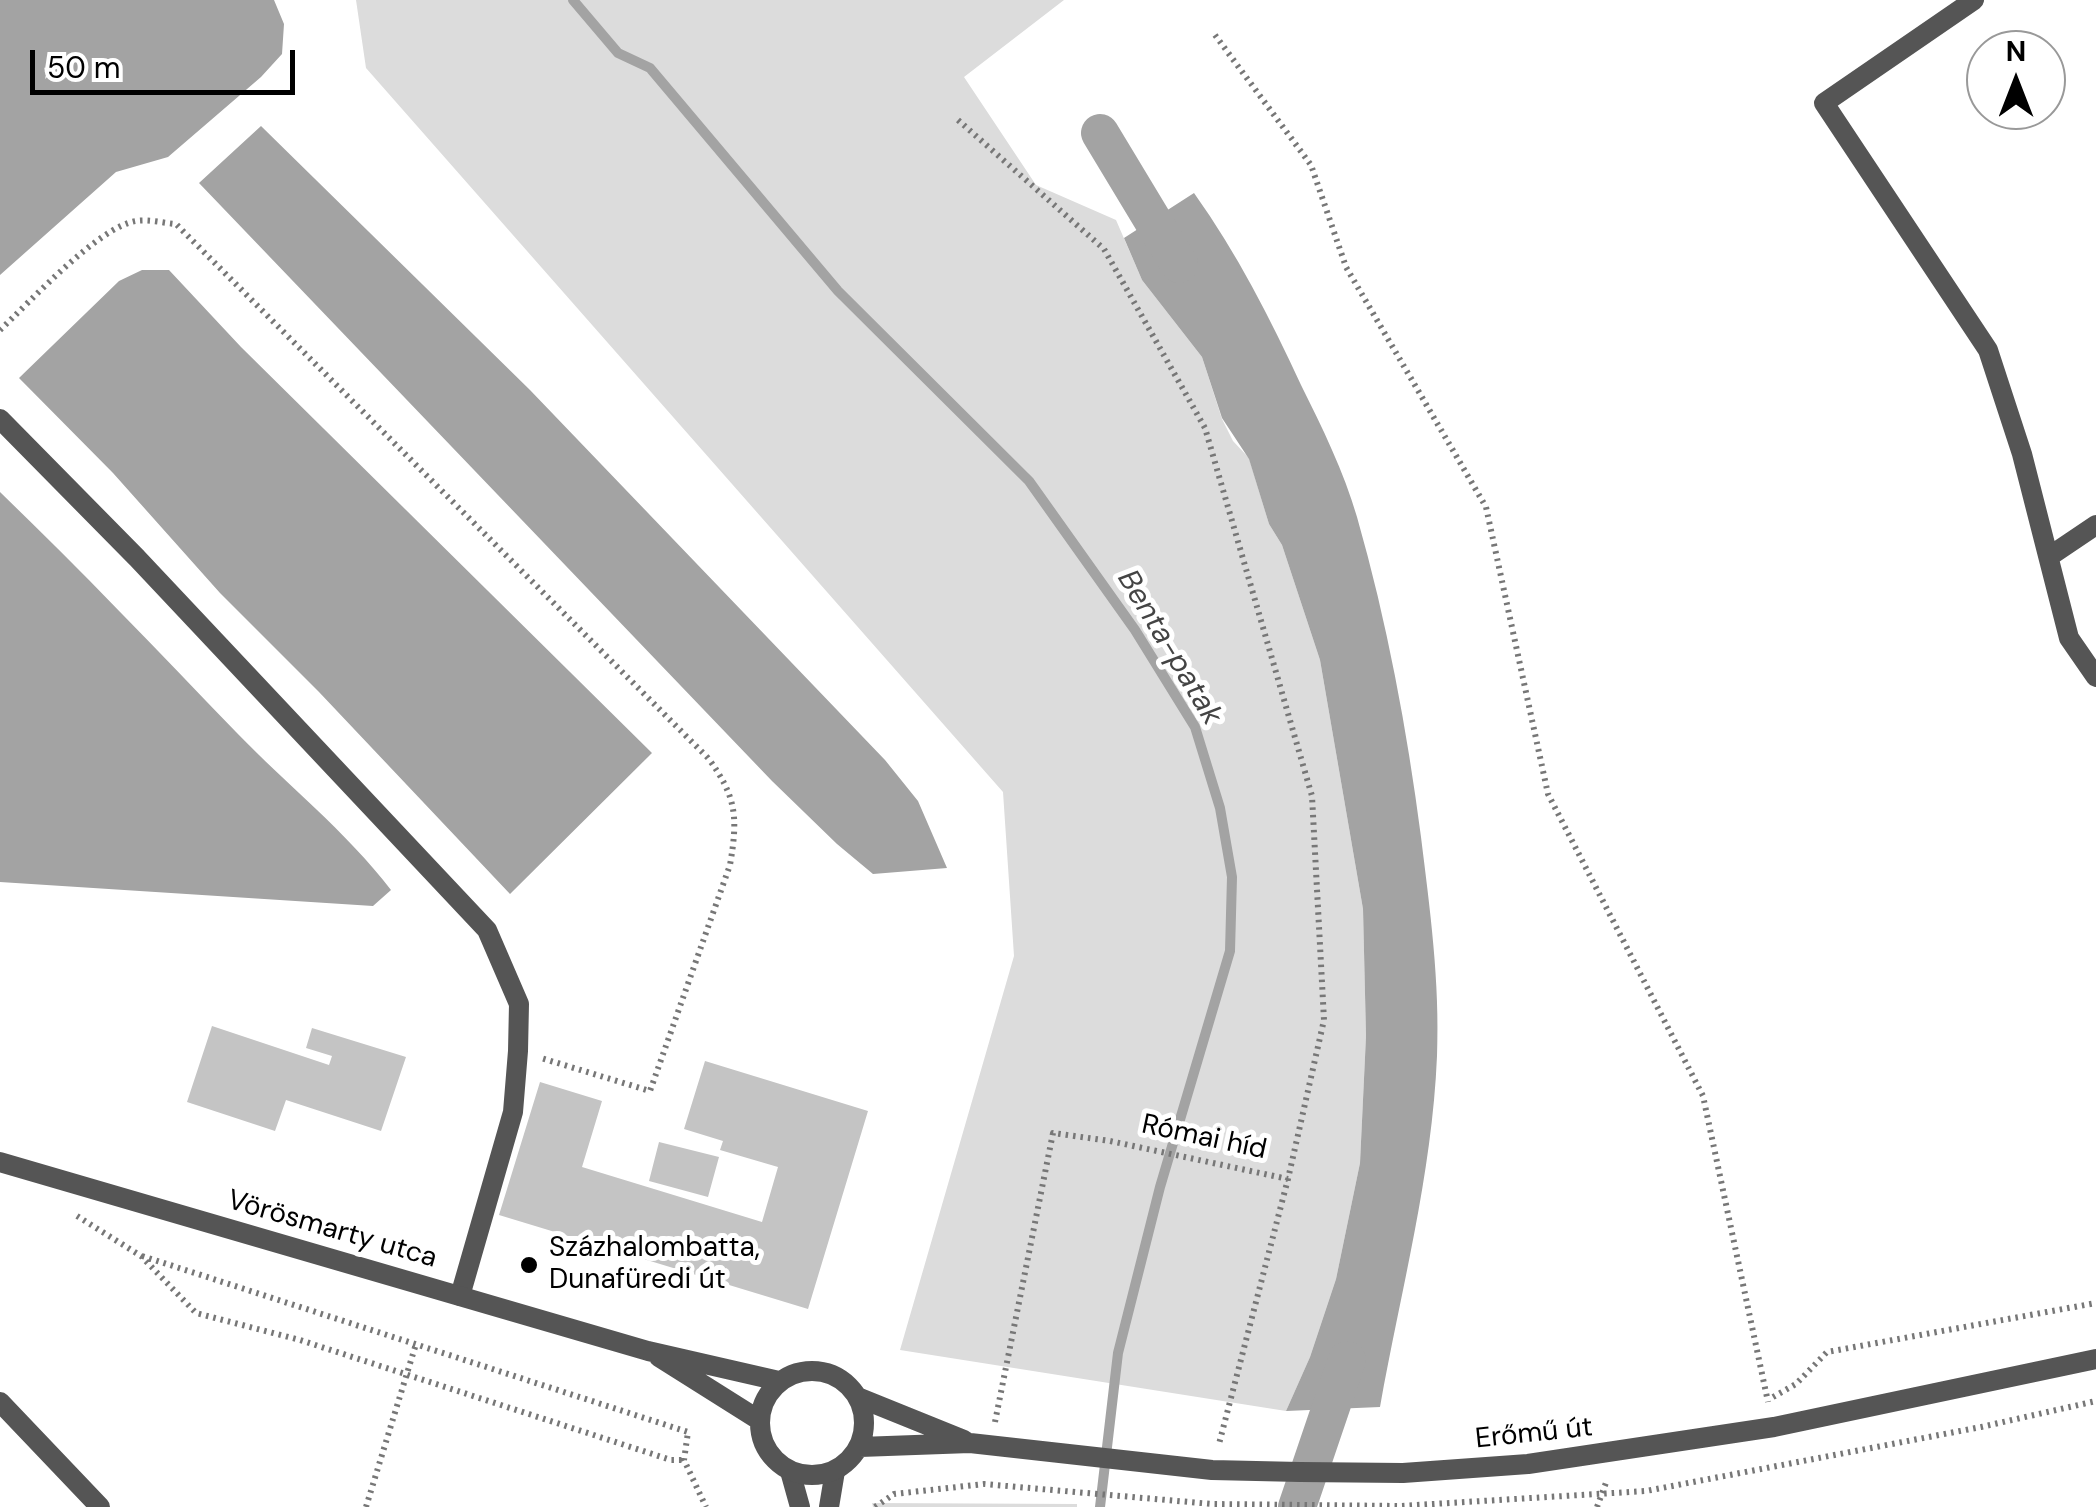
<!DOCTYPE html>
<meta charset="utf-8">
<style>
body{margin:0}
#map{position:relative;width:2096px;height:1507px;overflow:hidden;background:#fff;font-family:"DM Sans",sans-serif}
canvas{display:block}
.north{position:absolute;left:1966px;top:30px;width:100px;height:100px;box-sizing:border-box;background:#fff;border:2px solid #999;border-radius:50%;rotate:0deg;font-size:28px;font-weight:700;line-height:40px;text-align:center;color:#000}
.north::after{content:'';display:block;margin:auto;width:35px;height:45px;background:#000;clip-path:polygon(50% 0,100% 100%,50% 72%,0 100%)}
.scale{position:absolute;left:30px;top:50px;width:265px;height:45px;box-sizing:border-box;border:5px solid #000;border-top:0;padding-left:12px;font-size:30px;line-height:35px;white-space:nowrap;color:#000;-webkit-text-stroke:8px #fff;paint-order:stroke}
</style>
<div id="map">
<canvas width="2096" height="1507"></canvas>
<div class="north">N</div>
<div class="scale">50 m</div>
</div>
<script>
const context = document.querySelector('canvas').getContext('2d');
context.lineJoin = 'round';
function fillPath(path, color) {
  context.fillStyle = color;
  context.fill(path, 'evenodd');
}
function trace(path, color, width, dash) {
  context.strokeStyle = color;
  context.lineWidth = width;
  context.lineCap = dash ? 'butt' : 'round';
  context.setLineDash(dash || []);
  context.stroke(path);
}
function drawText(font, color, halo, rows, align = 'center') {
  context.font = font + ' "DM Sans",sans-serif';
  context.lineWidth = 10;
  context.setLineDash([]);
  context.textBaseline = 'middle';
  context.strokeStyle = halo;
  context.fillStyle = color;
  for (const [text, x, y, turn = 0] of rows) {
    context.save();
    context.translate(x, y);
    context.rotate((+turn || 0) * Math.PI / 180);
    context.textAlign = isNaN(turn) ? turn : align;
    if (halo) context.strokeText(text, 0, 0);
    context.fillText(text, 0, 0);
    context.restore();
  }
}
fillPath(new Path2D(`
 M356,0H1064L964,77L1036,185L1116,220L1142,280L1202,357L1222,419L1233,441L1249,458L1269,524L1282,545L1320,660L1363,909L1366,1036L1360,1163L1336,1279L1310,1357L1286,1411L900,1350L1014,956L1003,792L366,68Z
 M872,1503L1077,1504V1507H873Z`), '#dcdcdc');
fillPath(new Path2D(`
 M0,0H274L284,24L282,54L261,77L168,157L116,172L0,275Z
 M261,126L530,390L885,760L918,801L947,868L873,874L837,844L772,781L199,183Z
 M1194,193C1237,253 1270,318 1301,385C1322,427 1344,472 1357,517C1387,622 1407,729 1421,837C1430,910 1440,982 1437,1056C1432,1175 1401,1290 1380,1407L1286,1411L1310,1357L1336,1279L1360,1163L1366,1036L1363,909L1320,660L1282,545L1269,524L1249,459L1222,418L1202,357L1142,280L1124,238Z
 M142,270H169L241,347L652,753L510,894L319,692L220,593L113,473L19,378L119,281Z
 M0,492C81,570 158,651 236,732C287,785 346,831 391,890L373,906L0,882Z`), '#a3a3a3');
trace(new Path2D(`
 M573,0L618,53L650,68L838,291L1029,481L1135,630L1195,727L1220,808L1232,877L1230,951L1160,1187L1118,1353L1100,1507`), '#a3a3a3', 10);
trace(new Path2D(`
 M1100,133L1179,264
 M1297,1507L1347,1360`), '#a3a3a3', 38);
fillPath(new Path2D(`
 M212,1026L329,1065L332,1056L306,1048L312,1028L406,1057L381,1131L286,1100L275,1131L187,1102Z
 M705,1061L868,1111L808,1309L499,1215L540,1082L602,1101L582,1167L762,1222L778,1167L720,1150L723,1141L684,1129Z
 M659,1142L719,1157L708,1197L649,1181Z`), '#c4c4c4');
trace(new Path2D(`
 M1215,35L1311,165L1346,267L1486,507L1548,794L1703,1096L1768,1402
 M958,120L1104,249L1205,428L1312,796L1324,1020L1288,1179L1219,1444
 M0,330C30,302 98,227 136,221C149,219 163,223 176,224L708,758C737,797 738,818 730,865L650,1091L541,1058
 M77,1216L141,1256L196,1313L300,1340L671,1460H684
 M142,1256L688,1432L684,1460L706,1507
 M1773,1397L1796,1384L1827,1352L2096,1303
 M995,1422L1053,1133L1110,1141L1288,1179
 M366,1507L416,1344
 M875,1507L894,1494L984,1484L1212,1504L1400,1506L1646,1491L1981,1427L2096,1401
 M1597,1507L1607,1480`), '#777', 6, [2.5, 5]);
trace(new Path2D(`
 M1974,0L1824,103L1988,350L2022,454L2069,638L2096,677
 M0,419L137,558L487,930L519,1004L518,1051L513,1112L460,1296
 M2050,556L2096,525`), '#555', 20);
trace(new Path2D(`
 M0,1402L100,1507
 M790,1471L800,1507
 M829,1507L835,1471`), '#555', 20);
trace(new Path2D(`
 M0,1162L648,1351L779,1381
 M659,1357L759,1420
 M760 1423a52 52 0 1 1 104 0a52 52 0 1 1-104 0Z
 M860,1398L964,1440
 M860,1447L970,1443L1212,1470L1300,1472L1403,1473L1528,1464L1774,1427L2096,1359`), '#555', 20);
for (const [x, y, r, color] of [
 [529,1265,10,"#000"]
]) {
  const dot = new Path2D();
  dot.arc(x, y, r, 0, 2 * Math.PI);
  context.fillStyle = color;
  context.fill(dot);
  trace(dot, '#fff', 4);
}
drawText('28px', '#000', '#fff', [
 ["Római híd",1204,1138,12],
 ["Vörösmarty utca",332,1230,16],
 ["Erőmű út",1534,1434,-6]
]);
drawText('28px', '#000', '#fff', [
 ["Százhalombatta,",549,1249],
 ["Dunafüredi út",549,1281]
], 'left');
drawText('italic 30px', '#444', '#fff', [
 ["Benta-patak",1169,648,59]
]);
</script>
